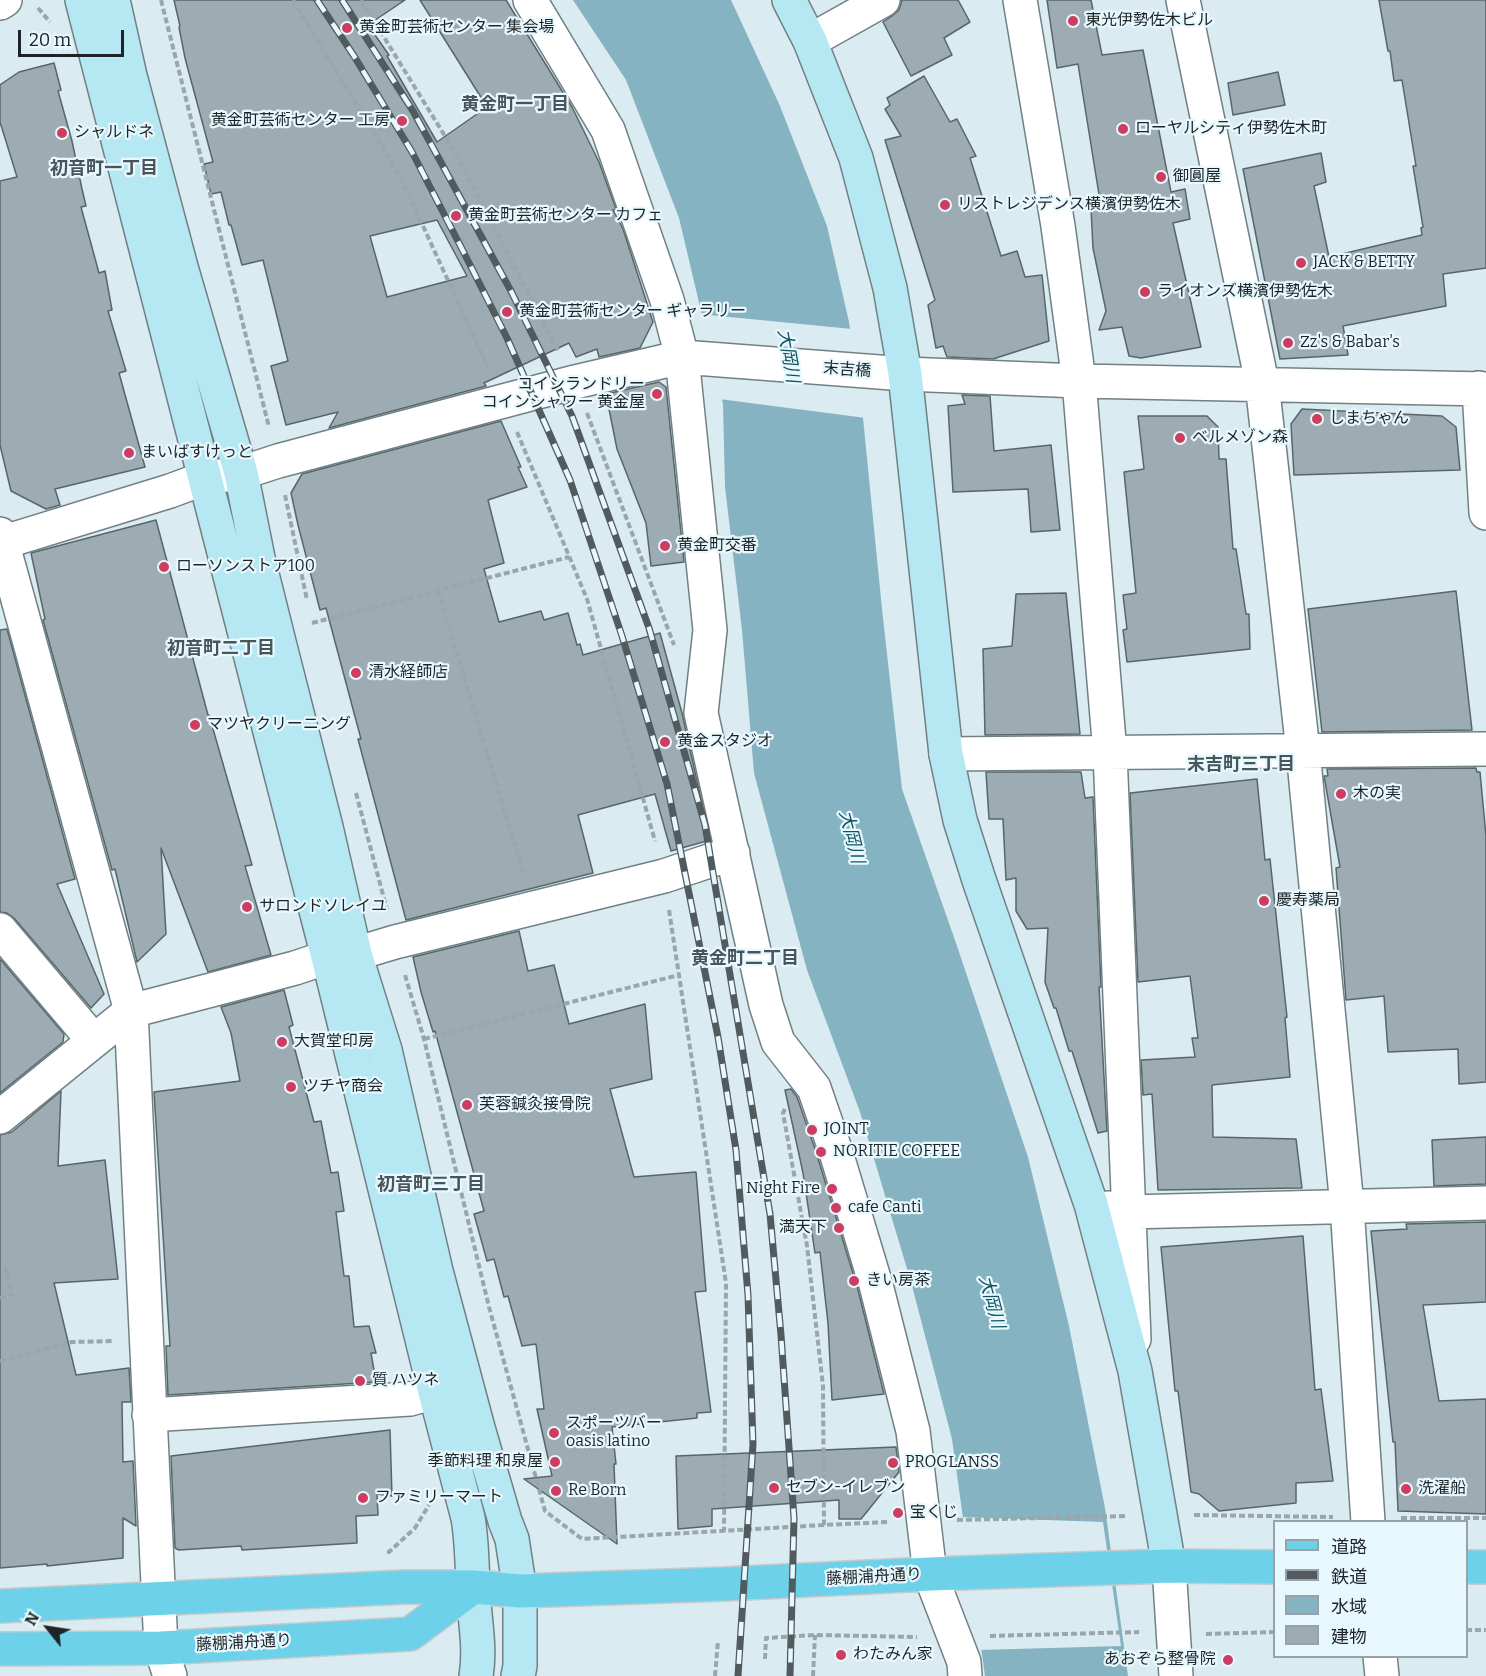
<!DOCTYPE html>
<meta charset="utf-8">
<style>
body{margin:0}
#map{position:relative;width:1486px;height:1676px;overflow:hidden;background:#daebf1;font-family:Bitter,"Noto Sans JP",serif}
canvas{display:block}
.legend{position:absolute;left:1273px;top:1520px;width:195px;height:138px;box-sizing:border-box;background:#e7f8fe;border:2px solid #97a3a8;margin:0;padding:8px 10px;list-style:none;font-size:18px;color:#1e2426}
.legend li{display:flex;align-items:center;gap:12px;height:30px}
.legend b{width:30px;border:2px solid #97a3a8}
.north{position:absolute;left:18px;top:1598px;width:60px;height:60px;-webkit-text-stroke:4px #e7f8fe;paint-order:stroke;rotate:300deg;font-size:16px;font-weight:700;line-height:24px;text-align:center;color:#1e2426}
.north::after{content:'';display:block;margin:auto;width:21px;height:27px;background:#1e2426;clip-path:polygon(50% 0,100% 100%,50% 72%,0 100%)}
.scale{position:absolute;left:18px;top:30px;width:106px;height:27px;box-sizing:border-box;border:3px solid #1e2426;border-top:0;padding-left:8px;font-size:18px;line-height:21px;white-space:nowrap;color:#1e2426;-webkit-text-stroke:4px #e7f8fe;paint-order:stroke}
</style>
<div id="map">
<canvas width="1486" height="1676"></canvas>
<ul class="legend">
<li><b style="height:8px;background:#6dd2e9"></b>道路</li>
<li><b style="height:8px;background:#515a5d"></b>鉄道</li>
<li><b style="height:16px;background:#85b3c2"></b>水域</li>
<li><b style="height:16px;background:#9cacb2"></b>建物</li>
</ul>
<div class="north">N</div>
<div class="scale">20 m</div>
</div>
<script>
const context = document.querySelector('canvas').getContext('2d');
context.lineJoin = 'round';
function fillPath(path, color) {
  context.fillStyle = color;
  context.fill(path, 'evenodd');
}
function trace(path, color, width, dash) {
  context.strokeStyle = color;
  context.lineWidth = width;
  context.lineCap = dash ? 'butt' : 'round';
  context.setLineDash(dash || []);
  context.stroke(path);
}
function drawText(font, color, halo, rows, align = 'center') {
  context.font = font + ' Bitter,"Noto Sans JP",serif';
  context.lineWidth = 4.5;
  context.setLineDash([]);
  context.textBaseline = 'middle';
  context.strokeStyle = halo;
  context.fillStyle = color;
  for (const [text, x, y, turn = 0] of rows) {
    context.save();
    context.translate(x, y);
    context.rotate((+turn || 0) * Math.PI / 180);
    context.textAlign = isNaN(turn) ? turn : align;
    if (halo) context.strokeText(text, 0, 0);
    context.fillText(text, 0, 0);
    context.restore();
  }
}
fillPath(new Path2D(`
 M573,0H731L780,106L827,226L849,322L863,418L882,609L902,789L957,946L1028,1157L1069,1326L1105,1508L1128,1676H985L952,1439L911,1282L860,1112L807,970L754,773L742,630L725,487L723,404L679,218L626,80Z`), '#85b3c2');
fillPath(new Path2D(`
 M699,314L852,329L866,418L719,399Z
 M960,1517L1103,1522L1121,1646L979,1650Z`), '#daebf1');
const building = new Path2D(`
 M174,0H405L368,25L389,55L387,56L437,142L487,107L420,0H506L572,107L599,162L616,209L613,210L623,229L653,322L640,348L599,357L597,349L576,357L569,343L484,383L486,386L329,428L338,412L286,425L271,366L288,361L263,260L242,265L231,225H229L221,192L211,194L204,164L213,162L185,58L179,27L180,26ZM437,220L467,276L387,297L370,236Z
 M902,0H958L970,22L944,38L952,55L911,76L883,22L892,16L899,10Z
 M1047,0H1091L1102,55L1143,50L1171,192L1185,189L1190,219L1173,223L1201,347L1141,358L1129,356L1122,327L1099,330L1106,311L1093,248L1091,209L1101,207L1078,64L1057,68Z
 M1379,0H1486V268L1443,274L1446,306L1343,326L1348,355L1280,359L1243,169L1321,153L1326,182L1314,186L1329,257L1422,235L1421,228L1423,227L1413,166H1416L1402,80L1394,81L1390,51H1388Z
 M54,63L61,90L58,91L72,141L82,189L86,206L81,207L99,273L105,271L112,310L108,311L126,371L119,373L145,467L55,489L60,505L46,509L11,491L0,445V181L17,177L0,122V85L19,72Z
 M1278,72L1285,105L1233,115L1228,83Z
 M924,76L950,122L957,119L976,156L970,158L1001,256L1017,251L1025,277L1042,275L1049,341L993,359L947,357L943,346L936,348L928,305L935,300L885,140L901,136L885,109L890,105L887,98Z
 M659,382L666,387L684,562L651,566L646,523L617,449L606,394Z
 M962,395L990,396L994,451L1051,445L1060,530L1031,532L1028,489L953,492L948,406L965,404Z
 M1302,409L1442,416L1456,427L1460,470L1294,475L1291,424Z
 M1138,416H1207L1218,427L1219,459H1226L1233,549H1236L1246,614H1249L1250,649L1127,662L1123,630L1127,629L1123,595L1136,593L1124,472L1144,469Z
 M501,421L521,467H518L527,487L488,500L504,563L484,569L499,622L541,611L544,620L568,613L577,645L580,644L583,655L660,633L682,713L710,840L671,851L655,794L578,815L593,873L406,920L358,739H361L326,608L320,610L298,525L291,493L302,474Z
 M156,520L208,715H209L252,865L245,866L271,955L208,972L161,848L166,934L137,962L115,869L112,870L43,620L45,619L31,553Z
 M1456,591L1472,730L1322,732L1308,609Z
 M1066,593L1080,734L985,735L983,649L1012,646L1016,594Z
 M7,629L75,879L57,884L104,994L91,1008L14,918L7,913L0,912V630Z
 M1476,768L1477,772H1480L1486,836V1082L1459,1084L1458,1049L1388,1052L1384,996L1346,1000L1336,868L1340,867L1324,776H1328L1327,769Z
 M986,772H1081L1085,798L1093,797L1101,987H1099L1107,1131L1098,1133L1072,1051H1069L1056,1008H1054L1045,982L1048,928L1027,929L1016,911V878L1006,880L1003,819H989Z
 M1257,779L1265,860L1270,859L1287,1017L1285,1018L1290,1077L1212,1085L1213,1137L1296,1139L1302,1188L1158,1190L1152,1094L1143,1095L1141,1060L1195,1057L1192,1038H1198L1190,976L1138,982L1130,793Z
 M519,931L528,971L554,965L569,1024L645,1004L652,1079L610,1089L634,1177L696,1172L706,1291L695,1292L711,1412L697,1413V1418L612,1427L616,1464H614L617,1544L524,1479L552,1476L537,1409H544L536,1344L522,1346L508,1296L504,1297L494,1259L487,1261L474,1214L484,1211L435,1031L433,1032L421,992L413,957Z
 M0,959L64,1034L63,1042L0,1093Z
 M284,990L293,1025L289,1027L314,1122L321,1121L331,1173L338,1172L344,1211L336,1212L344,1276H349L354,1327L369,1326L376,1353H371L376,1382L168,1395L166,1346H170L154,1092L240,1081L231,1033L221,1007Z
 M791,1089L797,1097L817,1155L858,1290L884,1394L832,1400L828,1323L820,1252L815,1253L803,1173L785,1090Z
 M61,1091L58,1166L105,1160L118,1279L54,1283L76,1375L129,1368L131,1402H122L123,1462L133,1461L136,1526L123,1518V1558L47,1566V1564L0,1568V1135L12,1132Z
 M1486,1137V1184L1434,1186L1432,1140Z
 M1486,1222V1302L1423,1305L1439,1401L1486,1399V1514L1398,1511L1395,1442H1393L1371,1231L1407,1229L1406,1224Z
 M1303,1236L1315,1390L1321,1389L1333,1481L1296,1483V1503L1219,1511L1199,1494L1191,1492L1178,1391H1175L1161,1247Z
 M390,1430L392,1496L377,1494L378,1515L356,1516L357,1543L242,1550L241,1546L179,1550L175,1548L171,1456Z
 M896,1447L899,1472L861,1519H839V1500L712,1509V1526L678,1529L676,1456Z`);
fillPath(building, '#9cacb2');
trace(building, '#57666b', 1.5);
const street = new Path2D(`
 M530,0L608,130L667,300L682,357L710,630L701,713L766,1005L778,1042L814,1088L835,1149L876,1285L913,1431L930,1574L964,1662L965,1676
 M1020,0L1058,226L1079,381L1110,753L1134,1339
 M1183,0L1262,383L1303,751L1347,1206L1368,1522
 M0,3L5,0
 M810,41L883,0
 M1479,388L1486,513
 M0,534L131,1011L161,1648L170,1676
 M0,545L4,542L170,491L205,478L241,473L278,461L575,382L682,357L905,374L1079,381L1486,389
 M946,754L1486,749
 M0,930L94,1041
 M0,1117L131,1011L295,968L328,957L355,954L395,942L664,876L733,853
 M1108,1208L1128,1212L1486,1203
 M149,1415L410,1399L435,1392
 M1169,1566L1176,1676
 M1380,1656L1382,1676`);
const secondary = new Path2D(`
 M82,0L328,957L435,1392L468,1518C472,1541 472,1564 473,1588C474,1617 481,1647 476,1676
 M113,0L130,76L181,267L241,473L258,558L278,638L326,827L355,954L385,1050L436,1271L478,1428L505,1521L512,1539L520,1591V1666L518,1676
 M789,0L810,41L856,158L890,288L905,374L946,754L960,820L979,880L1091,1204L1135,1371L1169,1566`);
const primary = new Path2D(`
 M1466,1567H1486
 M0,1606L406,1587H473L520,1591L724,1584L930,1574L1169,1566L1274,1567
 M0,1649L161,1648L410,1634L473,1587`);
trace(street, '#718085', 36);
trace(secondary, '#718085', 36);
trace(primary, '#c9cacb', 36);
trace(new Path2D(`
 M161,0L269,427
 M293,0L401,178L489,370
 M361,0L456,154L559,352
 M38,8L50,22
 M587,413L674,645
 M517,432L587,599L655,841
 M285,495L307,600
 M438,591L524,875
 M312,623L569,557
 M356,793L387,910
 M669,910L726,1283L724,1531
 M405,975L424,1039L489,1307L545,1511L582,1539L824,1525L889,1522
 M424,1039L679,975
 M785,1109L783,1113L807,1246L823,1386L824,1525
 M0,1298L12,1295L5,1267
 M0,1361L72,1342L114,1341
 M1194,1515L1333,1517
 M1401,1518H1486
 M957,1520L1126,1516
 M387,1552H389L415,1528L429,1505
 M1466,1630H1486
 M1206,1634L1274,1632
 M990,1636L1139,1632
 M765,1659L766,1638L815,1635L917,1637
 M715,1676L718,1641
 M813,1676L815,1635`), '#99a6aa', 4, [6, 3]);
trace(street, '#fff', 33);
trace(secondary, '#b6e8f4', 33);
trace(primary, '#6dd2e9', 33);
const rail = new Path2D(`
 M317,0L354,56L412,152L461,247L507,338L570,480L622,636L667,784L718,1037L736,1150L748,1295L753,1444L738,1676
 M342,0L413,111L512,293L572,416L649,628L705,825L770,1214L781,1335L794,1518L790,1676`);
trace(rail, '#515a5d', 7);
trace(rail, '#e7f8fe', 4.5, [14]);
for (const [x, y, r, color] of [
 [1073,21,6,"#cc3d60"],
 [347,28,6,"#cc3d60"],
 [402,121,6,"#cc3d60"],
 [1123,129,6,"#cc3d60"],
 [62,133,6,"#cc3d60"],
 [1161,177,6,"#cc3d60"],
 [945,205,6,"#cc3d60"],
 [456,216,6,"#cc3d60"],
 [1301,263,6,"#cc3d60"],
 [1145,292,6,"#cc3d60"],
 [507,312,6,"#cc3d60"],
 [1288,343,6,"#cc3d60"],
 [657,394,6,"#cc3d60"],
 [1317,419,6,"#cc3d60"],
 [1180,438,6,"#cc3d60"],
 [129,453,6,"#cc3d60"],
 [665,546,6,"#cc3d60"],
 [164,567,6,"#cc3d60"],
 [356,673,6,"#cc3d60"],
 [195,725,6,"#cc3d60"],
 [665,742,6,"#cc3d60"],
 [1341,794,6,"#cc3d60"],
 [1264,901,6,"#cc3d60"],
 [247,907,6,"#cc3d60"],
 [282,1042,6,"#cc3d60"],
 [291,1087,6,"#cc3d60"],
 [467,1105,6,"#cc3d60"],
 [812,1130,6,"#cc3d60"],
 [821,1152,6,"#cc3d60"],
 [832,1189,6,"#cc3d60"],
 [836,1208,6,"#cc3d60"],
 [839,1228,6,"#cc3d60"],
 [854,1281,6,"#cc3d60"],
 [360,1381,6,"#cc3d60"],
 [554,1433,6,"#cc3d60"],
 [555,1462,6,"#cc3d60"],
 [893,1463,6,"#cc3d60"],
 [774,1488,6,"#cc3d60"],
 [1406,1489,6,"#cc3d60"],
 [556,1491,6,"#cc3d60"],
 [363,1498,6,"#cc3d60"],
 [898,1513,6,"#cc3d60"],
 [841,1655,6,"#cc3d60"],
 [1228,1660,6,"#cc3d60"]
]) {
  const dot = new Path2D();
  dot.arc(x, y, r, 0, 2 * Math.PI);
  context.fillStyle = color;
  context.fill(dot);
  trace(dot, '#e7f8fe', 2);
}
drawText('16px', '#1e2426', '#e7f8fe', [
 ["東光伊勢佐木ビル",1085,21],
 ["黄金町芸術センター 集会場",359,28],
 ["黄金町芸術センター 工房",390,121,"right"],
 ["ローヤルシティ伊勢佐木町",1135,129],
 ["シャルドネ",74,133],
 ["御圓屋",1173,177],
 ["リストレジデンス横濱伊勢佐木",957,205],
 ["黄金町芸術センター カフェ",468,216],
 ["JACK & BETTY",1313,263],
 ["ライオンズ横濱伊勢佐木",1157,292],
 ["黄金町芸術センター ギャラリー",519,312],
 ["Zz's & Babar's",1300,343],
 ["コインランドリー",645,385,"right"],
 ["コインシャワー 黄金屋",645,403,"right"],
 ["しまちゃん",1329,419],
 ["ベルメゾン森",1192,438],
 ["まいばすけっと",141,453],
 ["黄金町交番",677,546],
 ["ローソンストア100",176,567],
 ["清水経師店",368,673],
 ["マツヤクリーニング",207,725],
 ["黄金スタジオ",677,742],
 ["木の実",1353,794],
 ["慶寿薬局",1276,901],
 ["サロンドソレイユ",259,907],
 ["大賀堂印房",294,1042],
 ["ツチヤ商会",303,1087],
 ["芙蓉鍼灸接骨院",479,1105],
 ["JOINT",824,1130],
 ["NORITIE COFFEE",833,1152],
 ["Night Fire",820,1189,"right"],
 ["cafe Canti",848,1208],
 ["満天下",827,1228,"right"],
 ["きい房茶",866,1281],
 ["質 ハツネ",372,1381],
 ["スポーツバー",566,1424],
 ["oasis latino",566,1442],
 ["季節料理 和泉屋",543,1462,"right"],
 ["PROGLANSS",905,1463],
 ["セブン-イレブン",786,1488],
 ["洗濯船",1418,1489],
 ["Re Born",568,1491],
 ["ファミリーマート",375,1498],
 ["宝くじ",910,1513],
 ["わたみん家",853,1655],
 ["あおぞら整骨院",1216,1660,"right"]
], 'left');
drawText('16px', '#1e2426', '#e7f8fe', [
 ["末吉橋",847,370,4],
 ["藤棚浦舟通り",874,1577,-3],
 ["藤棚浦舟通り",244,1643,-3]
]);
drawText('bold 18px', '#48565b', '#e7f8fe', [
 ["黄金町一丁目",515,105],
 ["初音町一丁目",104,169],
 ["初音町二丁目",221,649],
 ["末吉町三丁目",1241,765],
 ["黄金町二丁目",745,959],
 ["初音町三丁目",431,1185]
]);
drawText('italic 18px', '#135364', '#e7f8fe', [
 ["大岡川",788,356,80],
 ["大岡川",851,837,76],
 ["大岡川",991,1302,75]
]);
</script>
